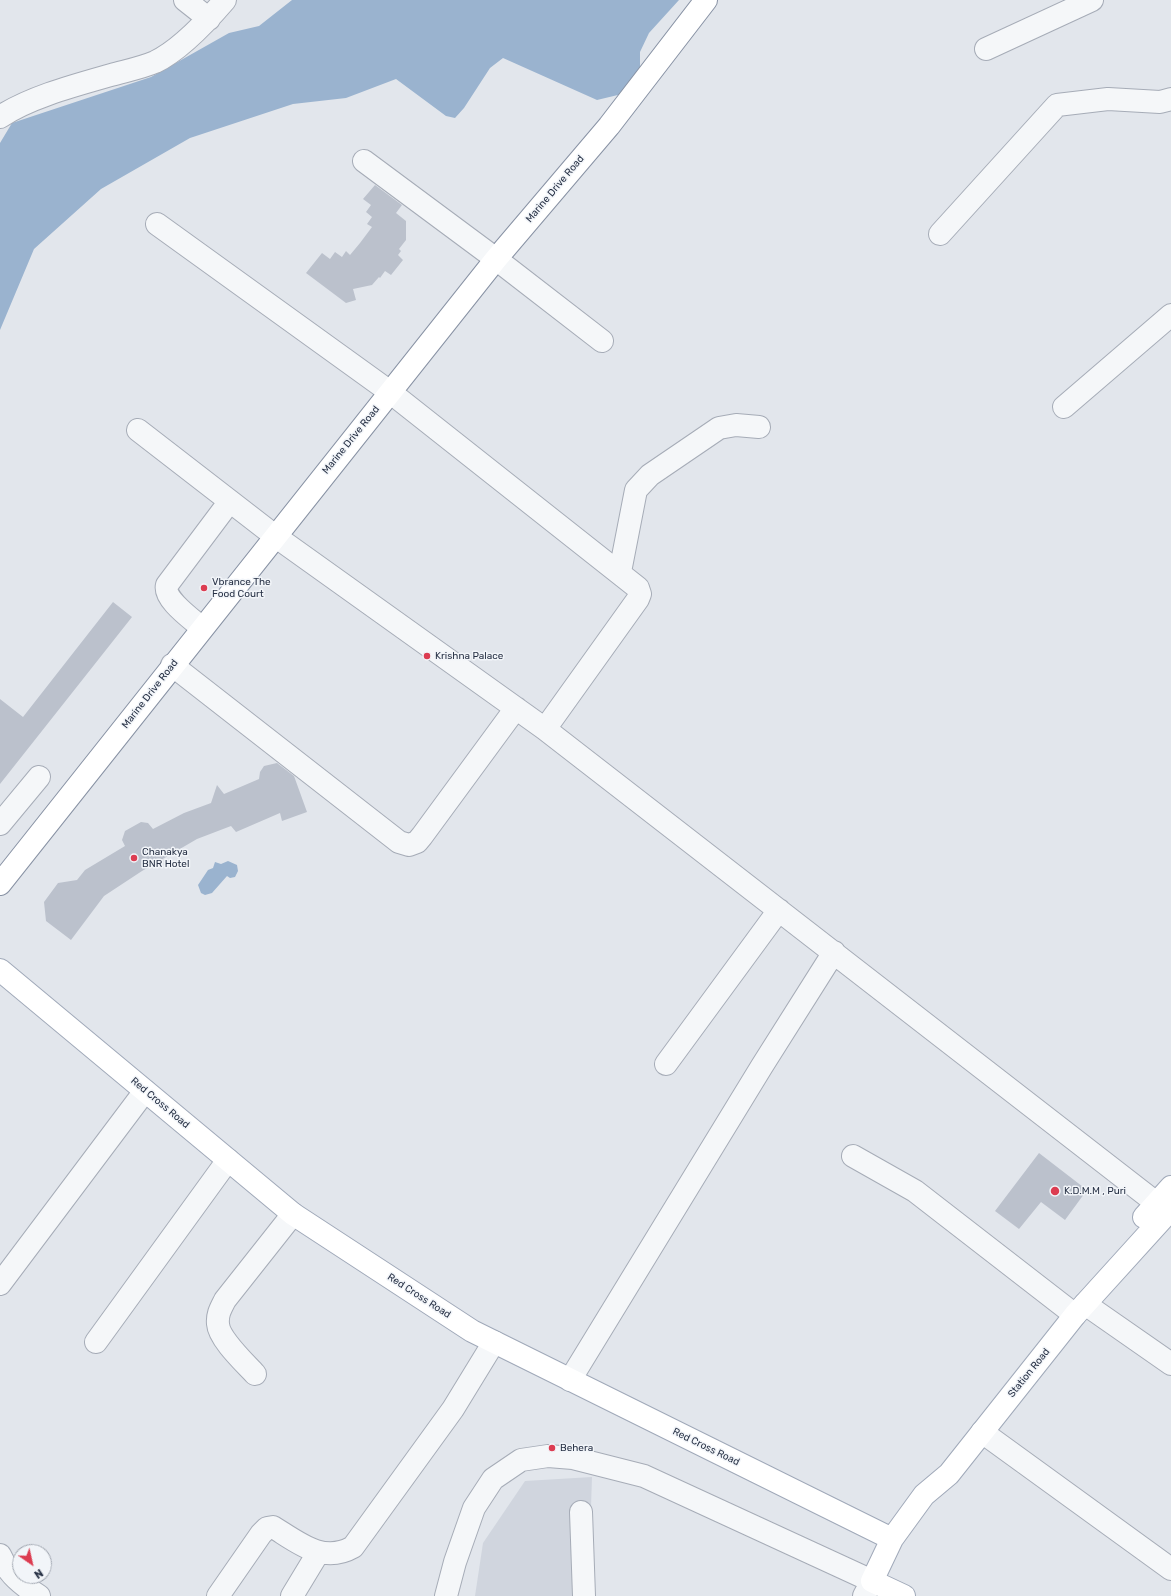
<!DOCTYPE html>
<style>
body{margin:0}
#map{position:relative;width:1171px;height:1596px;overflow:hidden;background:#e2e6ec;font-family:Rubik,sans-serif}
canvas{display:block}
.north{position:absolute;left:12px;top:1544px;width:40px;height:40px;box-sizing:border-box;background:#f2f5f9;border:1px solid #a1a7b1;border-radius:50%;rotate:146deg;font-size:11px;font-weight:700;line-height:16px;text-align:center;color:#283246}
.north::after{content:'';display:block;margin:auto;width:14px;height:18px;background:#dc3c51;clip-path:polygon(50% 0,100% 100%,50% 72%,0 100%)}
</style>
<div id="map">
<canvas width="1171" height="1596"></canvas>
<div class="north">N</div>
</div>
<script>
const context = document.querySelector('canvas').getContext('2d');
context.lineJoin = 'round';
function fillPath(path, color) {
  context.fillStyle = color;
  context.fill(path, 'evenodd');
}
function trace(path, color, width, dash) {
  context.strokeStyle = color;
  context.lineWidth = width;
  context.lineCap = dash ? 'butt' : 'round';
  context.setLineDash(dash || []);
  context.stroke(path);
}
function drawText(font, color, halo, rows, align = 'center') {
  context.font = font + ' Rubik,sans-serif';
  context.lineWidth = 3;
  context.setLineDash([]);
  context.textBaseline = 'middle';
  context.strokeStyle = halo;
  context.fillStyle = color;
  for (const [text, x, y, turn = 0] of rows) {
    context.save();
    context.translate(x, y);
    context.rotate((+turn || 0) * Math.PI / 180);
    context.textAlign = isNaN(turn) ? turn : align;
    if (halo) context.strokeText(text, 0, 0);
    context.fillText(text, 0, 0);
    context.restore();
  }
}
fillPath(new Path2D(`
 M592,1477L588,1596H475L483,1543L525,1481Z`), '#d0d5de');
fillPath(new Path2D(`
 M292,0H679L649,33L640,52V77L622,94L597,100L503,58L490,68L464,108L455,118L446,116L396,79L346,98L293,104L190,138L101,189L34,249L0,330V143L12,123L151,77L229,33L259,26Z
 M228,861L237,865L238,871L235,877L230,878L227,876L212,893L205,895L201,893L198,885L208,870L213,868L215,862L221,864Z`), '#9ab3cf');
fillPath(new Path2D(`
 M375,185L402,205L396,213L406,221V240L399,249L401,251L398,255L403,260L391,275L385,271L380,278L379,277L372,285L353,289L356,300L346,303L306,273L322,253L330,259L335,252L342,257L346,251L350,255L360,243L372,227L367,224L372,217L366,212L371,205L363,199Z
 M113,602L132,617L0,784V699L23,717Z
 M277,763L294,776L307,812L282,821L280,813L236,832L231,826L197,839L142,871L104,896L71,940L46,921L44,902L58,883L77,880L85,870L125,846L122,840L125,831L141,822L148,823L153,829L184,813L211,803L217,785L224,794L259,779L260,772L264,766Z
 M1039,1153L1087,1190L1065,1220L1041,1202L1019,1229L995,1211Z`), '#bbc1cc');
const minor = new Path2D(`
 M185,0L209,19
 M986,49L1092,0
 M0,117C30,97 76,85 111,75C125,71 141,68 155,62C180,50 207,21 225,0
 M364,161L496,259L602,341
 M157,224L390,392L638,588L640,594L638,599L545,729
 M940,234L1057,105L1108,99L1160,102L1171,99
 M1064,407L1171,315
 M138,430L275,536L545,729L1168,1212
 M620,572L636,490L650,475L719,428L736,425L759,427
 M202,628C192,619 163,599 167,585L230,501
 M172,665L399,842L409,845L417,842L422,836L516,708
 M0,824L39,777
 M666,1064L779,910
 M853,1156L915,1191L1075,1315
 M0,1284L145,1091
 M1085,1304L1171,1364
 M96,1342L228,1160
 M255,1374C245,1363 219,1339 218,1324C217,1314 221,1308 225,1300L293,1214
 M570,1380L762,1066L834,952
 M982,1432L1171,1569
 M581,1512L584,1596
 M0,1555C9,1575 21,1584 39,1596
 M218,1596L261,1534L267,1528L273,1527C299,1543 323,1564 353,1547L453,1409L494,1342
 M292,1596L318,1553
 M446,1596L455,1562L474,1508L493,1479L521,1460L548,1456L573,1458L644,1476L872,1581L864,1596`);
const major = new Path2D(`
 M0,970L293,1214L472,1331L892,1539
 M1144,1217L1171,1187
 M904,1596L872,1581L892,1539L924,1495L949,1474L1075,1315L1171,1209`);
const highway = new Path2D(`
 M0,884L496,259L609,126L706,0`);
trace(minor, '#a6acb7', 24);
trace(major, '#a0a9b9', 24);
trace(highway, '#8892a4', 24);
trace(minor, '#f5f7f9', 22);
trace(major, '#fff', 22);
trace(highway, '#fff', 22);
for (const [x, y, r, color] of [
 [204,588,4,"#dc3c51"],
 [427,656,4,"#dc3c51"],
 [134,858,4,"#dc3c51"],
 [1055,1191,5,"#dc3c51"],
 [552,1448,4,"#dc3c51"]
]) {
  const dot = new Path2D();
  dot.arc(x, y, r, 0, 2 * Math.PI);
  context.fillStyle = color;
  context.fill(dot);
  trace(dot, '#f2f5f9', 1.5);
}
drawText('10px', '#283246', '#f2f5f9', [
 ["Marine Drive Road",555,189,-50],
 ["Marine Drive Road",351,440,-51],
 ["Marine Drive Road",150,694,-52],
 ["Red Cross Road",160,1103,40],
 ["Red Cross Road",419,1296,33],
 ["Station Road",1029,1373,-51],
 ["Red Cross Road",706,1447,26]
]);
drawText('10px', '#283246', '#f2f5f9', [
 ["Vbrance The",212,582],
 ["Food Court",212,594],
 ["Krishna Palace",435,656],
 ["Chanakya",142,852],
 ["BNR Hotel",142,864],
 ["K.D.M.M , Puri",1064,1191],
 ["Behera",560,1448]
], 'left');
</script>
